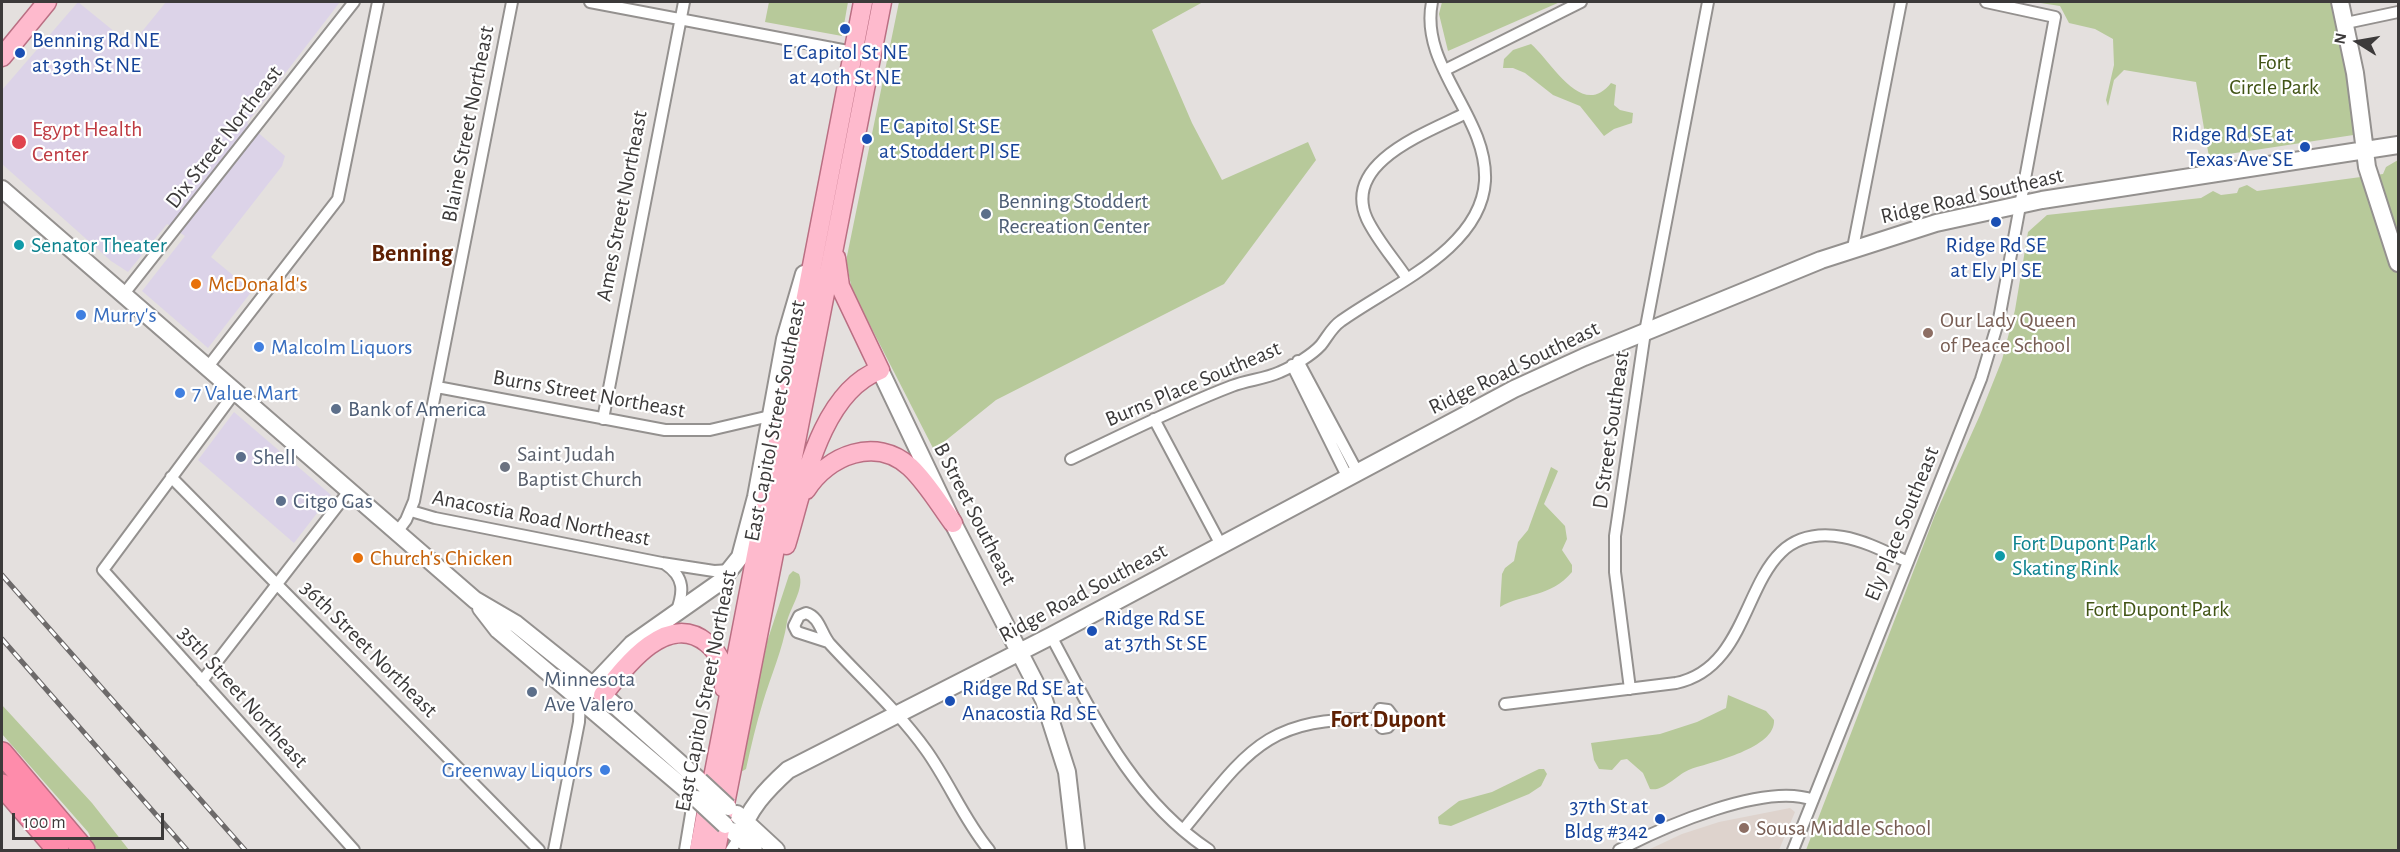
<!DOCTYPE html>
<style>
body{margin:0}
#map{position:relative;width:2400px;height:852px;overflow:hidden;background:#e4e0de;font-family:"Alegreya Sans",sans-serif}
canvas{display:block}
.frame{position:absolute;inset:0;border:3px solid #3c3a3a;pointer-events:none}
.north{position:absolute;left:2328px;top:12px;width:60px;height:60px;-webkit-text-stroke:4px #fff;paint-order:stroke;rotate:281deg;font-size:16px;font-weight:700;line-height:24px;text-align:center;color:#3c3a3a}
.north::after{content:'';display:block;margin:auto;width:21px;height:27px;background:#3c3a3a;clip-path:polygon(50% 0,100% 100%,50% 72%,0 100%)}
.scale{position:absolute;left:12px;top:813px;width:152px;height:27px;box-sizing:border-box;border:3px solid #3c3a3a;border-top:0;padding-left:8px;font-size:18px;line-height:21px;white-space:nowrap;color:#3c3a3a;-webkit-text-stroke:4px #fff;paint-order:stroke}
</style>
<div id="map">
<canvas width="2400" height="852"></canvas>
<div class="frame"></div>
<div class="north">N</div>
<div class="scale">100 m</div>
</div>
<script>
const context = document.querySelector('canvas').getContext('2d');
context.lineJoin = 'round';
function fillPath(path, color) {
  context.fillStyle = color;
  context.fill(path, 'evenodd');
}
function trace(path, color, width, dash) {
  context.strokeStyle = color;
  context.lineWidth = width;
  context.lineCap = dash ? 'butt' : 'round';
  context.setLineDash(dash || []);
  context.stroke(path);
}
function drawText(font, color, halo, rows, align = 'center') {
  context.font = font + ' "Alegreya Sans",sans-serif';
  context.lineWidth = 4.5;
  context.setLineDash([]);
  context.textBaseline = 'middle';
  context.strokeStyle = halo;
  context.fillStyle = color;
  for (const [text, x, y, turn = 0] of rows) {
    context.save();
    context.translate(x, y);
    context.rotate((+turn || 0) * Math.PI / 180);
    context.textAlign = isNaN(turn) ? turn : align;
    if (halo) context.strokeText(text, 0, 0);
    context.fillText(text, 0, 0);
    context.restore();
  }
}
fillPath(new Path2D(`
 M78,2L131,45L166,2H340L247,123L285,156L282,166L211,257L252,291L208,348L142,291L185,236L167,224L128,272L111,261L2,164V90Z
 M234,412L331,495L294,543L198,460Z`), '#dcd3e8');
fillPath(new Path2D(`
 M1790,808L1795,812L1779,850H1648L1682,834L1719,822Z`), '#ded3cd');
fillPath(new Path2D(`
 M769,2H848L842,36L765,22Z
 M899,2H1203L1152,30L1192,123L1222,180L1308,142L1316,160L1224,284L996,400L934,450L852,290L846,261Z
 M1442,2H1560L1448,51L1439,14Z
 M2034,2H2332L2360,134L2209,157L2196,82L2124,70L2114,80L2108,106L2106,100L2114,65L2113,39L2095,29L2069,23L2060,6Z
 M1531,44C1552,62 1582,120 1611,83L1616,85L1614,105L1620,110L1633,113L1632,123L1614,129L1604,136L1580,106L1553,95L1525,73L1513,68H1503L1504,59L1513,50Z
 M2398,160V850H1806L1935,515L1980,415L2002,360L2015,310L2028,232L2047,215L2201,198L2213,191L2221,195L2237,193L2239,188L2247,185L2257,191L2383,174L2386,167Z
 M1551,467L1558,471L1544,504L1565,526L1567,539L1562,550L1572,565V572C1550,598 1524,593 1500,607L1502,574L1505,568L1514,561L1518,542L1528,530Z
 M793,571L799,574C805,588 790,608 787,622C783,649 771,675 763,702C756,724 751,747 746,769L739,773L767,642L789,575Z
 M1728,695L1766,711L1774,720C1776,748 1712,762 1691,769C1677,774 1664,792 1650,789L1643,773L1627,759L1621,760L1612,770L1599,769L1594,760L1591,743L1660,734L1697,722L1726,708Z
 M2,705L92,803L129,850L96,849L88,832L2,734Z
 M1539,769H1544L1547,774L1541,786L1529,794L1451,826L1439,824L1438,817L1459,801L1492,792Z`), '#b7c99a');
const minor = new Path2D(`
 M590,2L853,52
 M2346,23L2398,12
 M1445,70L1581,2
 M1853,248L1901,2
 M1406,277C1394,259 1377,240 1367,219C1341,162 1429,132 1466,113
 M123,295L354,2
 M1298,361L1358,473
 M1292,365L1348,478
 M207,368L338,199L378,2
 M437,387L665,430H710L770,416
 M235,392L103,570L354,850
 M603,419L684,2
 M1154,419L1221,545
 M1071,459C1124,434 1177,407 1232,386C1247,380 1265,379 1280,372C1292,367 1312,355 1321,345C1328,336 1332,327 1341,321C1391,285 1481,249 1485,181C1488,116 1419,67 1432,2
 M171,477L539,850
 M411,511L435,518L662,563L714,571L732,570
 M397,532L406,520L414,501L512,2
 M665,564C685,577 684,592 676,613
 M1051,636C1094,716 1131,798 1209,850
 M828,642L797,632L794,626L799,616L806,613C820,617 821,634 830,644C862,679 898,711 926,750C949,782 964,820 989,850
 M202,681L349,491
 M1630,689L1615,572V536L1645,332L1708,2
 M1505,704L1676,683C1767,664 1736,518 1843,537C1866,541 1888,553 1908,562
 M1183,830C1248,751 1265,717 1375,719L1380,709L1388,710L1394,718L1388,727L1382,728L1375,719
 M554,850L579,722L580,699
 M685,850L694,796
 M731,850L739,838
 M1619,850C1663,827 1765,782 1813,800
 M1793,850L1981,379L1999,319L2055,17L1986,2`);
const secondary = new Path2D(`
 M2340,2L2355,73L2367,167L2398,263
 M2,189L475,600L516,624L592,685L700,781
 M880,370L953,523L1044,700L1067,772L1076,850
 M481,608L498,630L697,799
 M580,699L632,644L720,582L740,557L756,497L785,339L804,274
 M737,814L776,850
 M732,831L754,850
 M739,838C748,809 766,790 788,770L1051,636L1514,389L1584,357L1821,260L1936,223L2042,200L2398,145`);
const primary = new Path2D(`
 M2,57L47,2
 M806,490C828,455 876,436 910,467C927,483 939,504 953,523
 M786,545C803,490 819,393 880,370L840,286L836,258
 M603,695C624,668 667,610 707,643C722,655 725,670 724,688
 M699,850L863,2
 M716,850L882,2`);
const motorway = new Path2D(`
 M2,753L84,850
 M2,785L58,850`);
trace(minor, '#94918f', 14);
trace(secondary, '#94918f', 20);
trace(primary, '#ba6f83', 21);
trace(motorway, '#ba6f83', 24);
trace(minor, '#fff', 10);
trace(secondary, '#fff', 16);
trace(primary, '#febacd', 18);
trace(motorway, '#fe8cab', 21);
const rail = new Path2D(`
 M2,575L245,850
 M2,639L187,850`);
trace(rail, '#6d6a6a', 5);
trace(rail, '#fff', 3, [9]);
const secondaryBridge = new Path2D(`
 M700,781L728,807
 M697,799L725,825`);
trace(secondaryBridge, '#94918f', 20, []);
trace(secondaryBridge, '#fff', 16);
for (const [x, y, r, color] of [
 [845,29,6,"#1a4fb4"],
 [20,53,6,"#1a4fb4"],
 [867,139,6,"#1a4fb4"],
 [19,142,8,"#e0444e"],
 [2305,147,6,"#1a4fb4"],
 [986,214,6,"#5c6f8a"],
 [1996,222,6,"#1a4fb4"],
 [19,245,6,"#0f9aa8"],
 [196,284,6,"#e8710a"],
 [81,315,6,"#3f7fe0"],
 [1928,333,6,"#8d6e63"],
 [259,347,6,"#3f7fe0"],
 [180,393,6,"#3f7fe0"],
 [336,409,6,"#5c6f8a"],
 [241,457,6,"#5c6f8a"],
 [505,467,6,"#6b7280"],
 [281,501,6,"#5c6f8a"],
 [2000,556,6,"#0f9aa8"],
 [358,558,6,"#e8710a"],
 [1092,631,6,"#1a4fb4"],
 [532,692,6,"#5c6f8a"],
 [950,701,6,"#1a4fb4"],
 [605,770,6,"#3f7fe0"],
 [1660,819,6,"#1a4fb4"],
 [1744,828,6,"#8d6e63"]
]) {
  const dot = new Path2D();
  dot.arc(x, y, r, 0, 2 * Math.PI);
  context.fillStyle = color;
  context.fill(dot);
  trace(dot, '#fff', 2);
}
drawText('22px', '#164399', '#fff', [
 ["Benning Rd NE",32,40],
 ["at 39th St NE",32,65],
 ["E Capitol St NE",845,52,"center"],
 ["at 40th St NE",845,77,"center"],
 ["E Capitol St SE",879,126],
 ["at Stoddert Pl SE",879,151],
 ["Ridge Rd SE at",2293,134,"right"],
 ["Texas Ave SE",2293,159,"right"],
 ["Ridge Rd SE",1996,245,"center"],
 ["at Ely Pl SE",1996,270,"center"],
 ["Ridge Rd SE",1104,618],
 ["at 37th St SE",1104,643],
 ["Ridge Rd SE at",962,688],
 ["Anacostia Rd SE",962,713],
 ["37th St at",1648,806,"right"],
 ["Bldg #342",1648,831,"right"]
], 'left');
drawText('22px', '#415415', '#fff', [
 ["Fort",2274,62],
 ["Circle Park",2274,87],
 ["Fort Dupont Park",2157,609]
]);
drawText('22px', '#3c3a3a', '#fff', [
 ["Blaine Street Northeast",468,124,-79],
 ["Dix Street Northeast",224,137,-52],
 ["Ridge Road Southeast",1972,196,-13],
 ["Ames Street Northeast",622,206,-79],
 ["Ridge Road Southeast",1514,368,-26],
 ["Burns Place Southeast",1193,384,-23],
 ["Burns Street Northeast",589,394,10],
 ["East Capitol Street Southeast",775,421,-79],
 ["D Street Southeast",1611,430,-82],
 ["B Street Southeast",975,514,63],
 ["Anacostia Road Northeast",541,518,11],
 ["Ely Place Southeast",1902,524,-68],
 ["Ridge Road Southeast",1083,593,-28],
 ["36th Street Northeast",369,649,45],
 ["East Capitol Street Northeast",706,691,-79],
 ["35th Street Northeast",243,697,48]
]);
drawText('22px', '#be3a42', '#fff', [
 ["Egypt Health",32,129],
 ["Center",32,154]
], 'left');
drawText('22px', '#4e5e75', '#fff', [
 ["Benning Stoddert",998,201],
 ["Recreation Center",998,226],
 ["Bank of America",348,409],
 ["Shell",253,457],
 ["Citgo Gas",293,501],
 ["Minnesota",544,679],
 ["Ave Valero",544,704]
], 'left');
drawText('22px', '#0d838f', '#fff', [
 ["Senator Theater",31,245],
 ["Fort Dupont Park",2012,543],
 ["Skating Rink",2012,568]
], 'left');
drawText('22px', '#c56008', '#fff', [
 ["McDonald's",208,284],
 ["Church's Chicken",370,558]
], 'left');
drawText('22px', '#366cbe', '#fff', [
 ["Murry's",93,315],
 ["Malcolm Liquors",271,347],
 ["7 Value Mart",192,393],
 ["Greenway Liquors",593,770,"right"]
], 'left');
drawText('22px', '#785e54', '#fff', [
 ["Our Lady Queen",1940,320],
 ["of Peace School",1940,345],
 ["Sousa Middle School",1756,828]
], 'left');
drawText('22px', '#5b616d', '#fff', [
 ["Saint Judah",517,454],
 ["Baptist Church",517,479]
], 'left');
drawText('bold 24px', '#5f2003', '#fff', [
 ["Benning",412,254],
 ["Fort Dupont",1388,720]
]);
</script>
